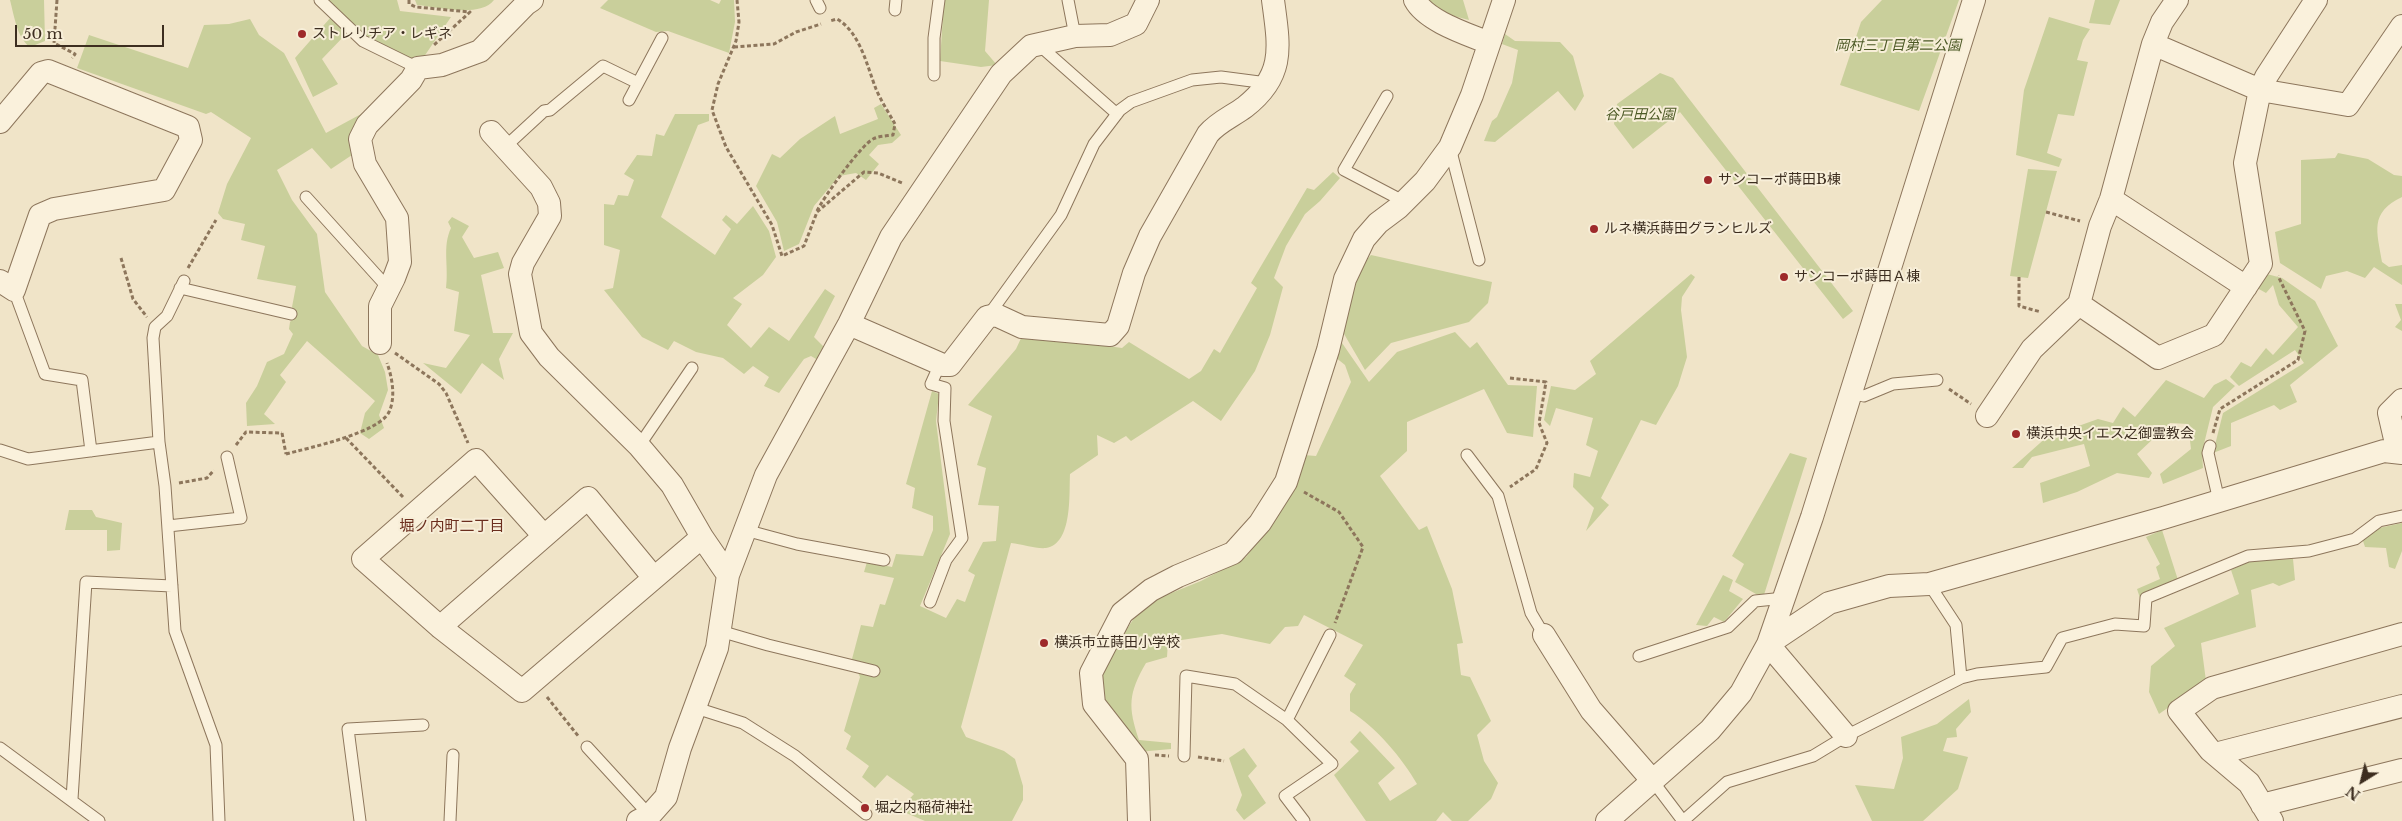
<!DOCTYPE html>
<meta charset="utf-8">
<style>
body{margin:0}
#map{position:relative;width:2402px;height:821px;overflow:hidden;background:#f0e4c8;font-family:"Libre Baskerville",serif}
canvas{display:block}
.north{position:absolute;left:2337px;top:756px;width:50px;height:50px;-webkit-text-stroke:4px #f7eed8;paint-order:stroke;rotate:216deg;font-size:14px;font-weight:700;line-height:20px;text-align:center;color:#3d2e20}
.north::after{content:'';display:block;margin:auto;width:18px;height:22px;background:#3d2e20;clip-path:polygon(50% 0,100% 100%,50% 72%,0 100%)}
.scale{position:absolute;left:15px;top:25px;width:149px;height:22px;box-sizing:border-box;border:2px solid #3d2e20;border-top:0;padding-left:6px;font-size:15px;line-height:18px;white-space:nowrap;color:#3d2e20;-webkit-text-stroke:4px #f7eed8;paint-order:stroke}
</style>
<div id="map">
<canvas width="2402" height="821"></canvas>
<div class="north">N</div>
<div class="scale">50 m</div>
</div>
<script>
const context = document.querySelector('canvas').getContext('2d');
context.lineJoin = 'round';
function fillPath(path, color) {
  context.fillStyle = color;
  context.fill(path, 'evenodd');
}
function trace(path, color, width, dash) {
  context.strokeStyle = color;
  context.lineWidth = width;
  context.lineCap = dash ? 'butt' : 'round';
  context.setLineDash(dash || []);
  context.stroke(path);
}
function drawText(font, color, halo, rows, align = 'center') {
  context.font = font + ' "Libre Baskerville","Noto Sans JP",serif';
  context.lineWidth = 4;
  context.setLineDash([]);
  context.textBaseline = 'middle';
  context.strokeStyle = halo;
  context.fillStyle = color;
  for (const [text, x, y, turn = 0] of rows) {
    context.save();
    context.translate(x, y);
    context.rotate((+turn || 0) * Math.PI / 180);
    context.textAlign = isNaN(turn) ? turn : align;
    if (halo) context.strokeText(text, 0, 0);
    context.fillText(text, 0, 0);
    context.restore();
  }
}
fillPath(new Path2D(`
 M10,0H44L45,41L30,47C17,38 14,15 10,0Z
 M323,0H397L400,11L451,17L419,64L369,40Z
 M415,0H494C480,18 438,7 417,5Z
 M608,0H710L719,4L721,0H734L735,22L729,53L668,31L656,32L600,8Z
 M944,0H989L985,51L997,65L981,67L940,61Z
 M1427,0H1463L1469,20L1446,14Z
 M1882,0H1959L1919,111L1840,85L1861,22Z
 M2095,0H2120L2110,25L2089,23Z
 M331,17L347,33L322,59L338,84L313,97L295,58Z
 M2049,17L2090,29L2083,40L2077,60L2088,62L2074,116L2058,114L2047,153L2062,159L2059,167L2016,155L2024,90Z
 M250,19L259,35L284,53L326,133L363,113L355,153L331,169L312,148L277,170L292,200L317,234L325,292L362,346L378,355L385,372L388,390L379,415L384,428L369,439L360,433L365,413L375,401L307,341L280,375L286,382L264,414L275,424L247,426L246,403L257,386L267,362L284,354L293,334L289,329L290,322L297,314L292,307L296,286L257,279L265,246L241,240L245,224L223,219L218,213L227,184L251,138L211,112L206,114L77,68L89,35L188,68L204,25L229,24Z
 M1505,34L1515,41L1560,42L1573,56L1584,96L1575,111L1558,91L1495,142L1484,141L1492,121L1497,117L1512,83L1518,50L1502,44Z
 M1660,73L1673,78L1853,311L1843,319L1680,112L1633,149L1614,124L1617,104Z
 M881,104L901,135L892,143L878,145L869,155L879,164L866,180L856,173L839,176L814,206L799,244L784,251L777,222L756,186L772,154L780,158L800,139L835,116L840,134L878,119L874,108Z
 M675,114H709V121L698,125L661,217L715,255L731,229L722,220L726,215L737,224L753,206L769,231L776,257L763,275L733,298L742,304L727,325L751,348L769,327L789,341L825,289L835,296L814,337L827,350L821,362L811,356L804,359L779,393L764,386L769,377L753,366L744,374L723,358L696,352L674,341L668,350L642,337L604,290L613,288L620,250L604,245V204L614,205L618,195L628,196L634,180L624,174L637,155L652,156L656,134L664,136Z
 M2338,153L2368,159L2394,175L2402,176V197C2369,213 2377,231 2382,262L2389,267L2402,265V285L2374,267L2365,278L2347,271L2326,276L2321,289L2280,263L2275,232L2301,224V160L2335,158Z
 M2028,169L2057,171L2028,278L2010,276Z
 M1333,172L1340,178L1320,201L1305,214L1286,246L1274,278L1283,287L1270,335L1255,371L1221,421L1193,401L1131,441L1126,436L1114,443L1097,435L1098,455L1070,474C1069,493 1073,544 1046,548C1036,549 1022,544 1011,543L961,727L966,737L1004,751L1015,759L1023,786V800L1012,821H925L899,810L914,794L887,775L875,788L862,777L869,766L846,749L851,736L844,731L860,677L852,659L861,625L873,627L880,604L885,605L894,578L864,572L867,562L892,567L896,554L923,556L933,530V516L912,508L915,488L906,484L932,391L939,394L936,421L950,534L920,606L946,618L957,599L965,602L975,575L968,571L983,542L996,541L999,506L978,505L986,468L977,465L992,416L968,405L1016,349L1023,334L1122,348L1129,342L1189,379L1201,371L1214,349L1220,353L1257,288L1251,283L1307,188L1314,190Z
 M452,217L469,226L462,237L474,258L498,252L504,268L481,275L493,333H513L499,359L504,380L482,363L461,394L423,363L446,368L470,335L454,331L459,292L446,288C449,266 442,247 451,228L448,222Z
 M1371,255L1492,282L1488,303L1469,322L1391,343L1365,370L1340,327L1360,266Z
 M2263,273L2282,278L2315,301L2338,346L2290,385L2297,402L2280,410L2274,405L2231,423V446L2213,453L2223,413L2304,363L2295,350L2239,386L2230,377L2241,362L2251,367L2266,348L2273,355L2298,327L2279,305L2273,285L2266,293L2257,288Z
 M1691,274L1695,277L1682,297L1681,310L1687,357L1678,386L1656,425L1641,420L1601,498L1609,505L1586,531L1594,508L1573,487L1574,473L1590,477L1598,451L1586,445L1593,418L1556,408L1550,426L1544,420L1551,386L1575,390L1596,374L1590,361Z
 M2395,304H2402V331L2395,327L2401,320Z
 M1455,332L1470,348L1477,342L1508,385L1537,386L1533,437L1507,433L1484,389L1407,422V451L1380,476L1419,530L1427,526L1452,589L1463,643L1457,644L1461,675L1470,677L1491,721L1477,735L1484,761L1498,783L1491,799L1468,821H1452L1443,812L1436,821H1366L1334,775L1359,751L1350,742L1360,731L1395,768L1378,783L1390,801L1417,784C1403,759 1375,726 1350,711V694L1356,684L1344,676L1363,645L1304,615L1298,626L1285,627L1270,644L1222,634L1168,642L1167,657L1146,663C1128,694 1128,707 1139,740L1171,743V749L1138,752L1099,702L1097,684L1109,655L1137,614L1159,598L1201,581L1246,557L1287,501L1304,455L1316,456L1351,382L1345,365L1335,357L1342,343L1369,382L1397,352Z
 M2226,379L2235,386L2213,407L2202,452L2203,468L2163,484L2160,474L2191,449L2188,424L2170,423L2137,454L2152,473L2149,478L2117,473L2077,492L2043,503L2040,483L2090,466L2084,444L2032,457L2023,468H2012L2049,435L2057,438L2070,429L2098,419L2113,423L2123,407L2135,417L2166,380L2204,398L2214,385Z
 M1790,453L1807,458L1763,598L1735,582L1744,564L1732,556Z
 M69,510H92L96,517L122,523L120,550L107,551V530H65Z
 M2402,523V551L2395,569L2389,567L2386,548L2365,547L2362,538L2379,528Z
 M2162,530L2178,580L2140,598L2137,589L2160,579L2156,567L2160,564L2146,537Z
 M2293,559L2295,580L2279,586L2273,583L2251,590L2256,627L2201,643L2206,681L2159,714L2149,692L2151,666L2175,646L2164,628L2239,594L2231,570L2250,561Z
 M1723,575L1733,580L1729,591L1743,599L1724,622L1714,617L1707,626L1696,625Z
 M1969,699L1971,712L1956,729L1957,737L1947,738L1943,751L1968,757L1958,789L1923,821H1872L1855,785L1894,789L1903,758L1901,737L1937,724Z
 M1244,748L1257,766L1248,776L1266,803L1244,820L1236,810L1242,795L1229,758Z`), '#c9cf9b');
const service = new Path2D(`
 M320,0L363,41L418,68
 M816,0L820,8
 M1068,0L1075,36
 M895,10L896,0
 M1039,45L1117,114
 M934,75V38L939,0
 M1387,96L1344,170L1405,202
 M629,100L662,38
 M505,147L544,111L550,110L603,66L638,83
 M1450,148L1479,260
 M306,197L389,289
 M184,281L167,316L155,327L153,338L159,442L165,486L175,631L216,745L219,821
 M180,288L291,314
 M14,290L45,374L82,380L91,451
 M988,316L1061,215L1094,144L1120,110L1131,102L1192,80L1221,77L1267,83
 M1850,393L1864,396L1893,384L1937,380
 M639,446L692,368
 M2210,446L2208,453L2219,501
 M0,450L28,459L159,442
 M1467,455L1498,496L1531,613L1544,635
 M168,526L241,518L227,457
 M745,530L797,544L884,560
 M1929,584L1956,625L1961,678
 M930,602L946,560L962,538L944,421L945,388L931,384L940,364
 M720,631L768,645L874,671
 M1639,656L1728,627L1755,601L1784,598
 M696,708L743,723L795,756L866,814
 M1287,720L1330,635
 M587,747L652,818
 M0,748L99,821
 M1184,756L1186,676L1235,684L1287,720L1332,764L1285,796L1304,821
 M1652,780L1683,821
 M72,799L86,582L172,586
 M360,821L348,729L423,725
 M450,821L453,755
 M1683,821L1727,782L1813,756L1846,736L1961,678L1977,674L2046,667L2062,638L2115,624L2144,626L2146,598L2248,556L2309,551L2355,539L2379,521L2402,516`);
const minor = new Path2D(`
 M1415,0C1426,21 1467,34 1489,43
 M2153,44L2260,90L2348,105L2402,26
 M0,122L41,73L48,71L188,127L191,140L164,190L54,209L40,215L14,290L0,281
 M491,132L541,187L549,203L550,216L523,263L520,274L531,333L549,357L639,446L672,485L702,537L728,575
 M2111,199L2246,287
 M2079,304L2158,358L2214,335L2261,264L2245,163L2260,90L2266,77L2316,0
 M849,324L943,365H950L987,317L996,315L1022,327L1110,335L1118,326L1134,273L1150,236L1208,134C1218,122 1233,116 1245,107C1286,75 1279,46 1273,0
 M380,343V306L394,278L400,262L397,218L365,164L360,139L367,125L411,80L418,68L442,65L480,51L526,4L532,0
 M1987,416L2032,349L2079,304L2100,226L2111,199L2153,44L2162,22L2177,0
 M2398,452L2389,413L2402,400
 M544,536L476,460L363,559L440,627L522,691L702,537
 M440,627L588,498L654,578
 M1544,635L1591,710L1652,780
 M1846,736L1768,644L1829,603L1889,586L1929,584L2163,518L2384,451L2402,453
 M2215,754L2402,706
 M2262,805L2402,770
 M638,821L650,815L666,797L680,748L717,648L728,575L766,475L849,324L891,237L1001,74L1031,46L1075,36L1110,35L1136,24L1148,0
 M1139,821L1137,759L1094,704L1091,673L1122,613L1151,590L1178,576L1233,553L1260,523L1286,482L1328,350L1345,279L1364,239L1378,223L1398,208L1425,181L1450,147L1472,95L1504,0
 M1607,821L1710,730L1741,693L1768,644L1812,517L1974,0
 M2272,821L2249,783L2210,750L2179,711L2212,688L2402,634`);
trace(service, '#8d765c', 13);
trace(minor, '#8d765c', 24);
trace(new Path2D(`
 M57,0L54,43L75,54L72,58
 M409,0V4L416,7L470,12L434,45
 M737,0L739,22L736,41L718,84L712,110L726,147L772,225L782,256L804,246L817,212L864,172L878,173L902,183
 M734,47L774,44L796,32L821,24
 M817,211C823,198 861,145 873,139C879,136 886,136 893,135L895,124C889,113 881,101 876,89C867,66 860,32 837,19L830,21
 M2046,212L2080,221
 M121,258L133,299L147,317
 M188,268L216,220
 M2019,277V306L2041,312
 M395,353L439,384L446,393L468,443
 M1510,378L1546,382L1539,423L1547,443L1536,469L1510,487
 M1949,389L1971,404
 M282,433L286,454
 M2213,433L2220,409L2298,360L2305,331L2278,276
 M346,438L403,497
 M236,445L246,432L282,433
 M286,454C308,448 379,433 389,412C396,397 392,377 387,363
 M179,483L207,478L214,470
 M1304,492L1339,512L1363,547L1335,623
 M547,697L579,737
 M1155,755L1169,756
 M1198,757L1224,761`), '#8d765c', 3, [4, 2.5]);
trace(service, '#faf1dc', 11);
trace(minor, '#faf1dc', 22);
for (const [x, y, r, color] of [
 [302,34,5,"#9e2a2b"],
 [1708,180,5,"#9e2a2b"],
 [1594,229,5,"#9e2a2b"],
 [1784,277,5,"#9e2a2b"],
 [2016,434,5,"#9e2a2b"],
 [1044,643,5,"#9e2a2b"],
 [865,808,5,"#9e2a2b"]
]) {
  const dot = new Path2D();
  dot.arc(x, y, r, 0, 2 * Math.PI);
  context.fillStyle = color;
  context.fill(dot);
  trace(dot, '#f7eed8', 2);
}
drawText('14px', '#3d2e20', '#f7eed8', [
 ["ストレリチア・レギネ",312,34],
 ["サンコーポ蒔田B棟",1718,180],
 ["ルネ横浜蒔田グランヒルズ",1604,229],
 ["サンコーポ蒔田Ａ棟",1794,277],
 ["横浜中央イエス之御霊教会",2026,434],
 ["横浜市立蒔田小学校",1054,643],
 ["堀之内稲荷神社",875,808]
], 'left');
drawText('italic 14px', '#4d5a26', '#f7eed8', [
 ["岡村三丁目第二公園",1898,46],
 ["谷戸田公園",1640,115]
]);
drawText('15px', '#6b2e1e', '#f7eed8', [
 ["堀ノ内町二丁目",452,527]
]);
</script>
